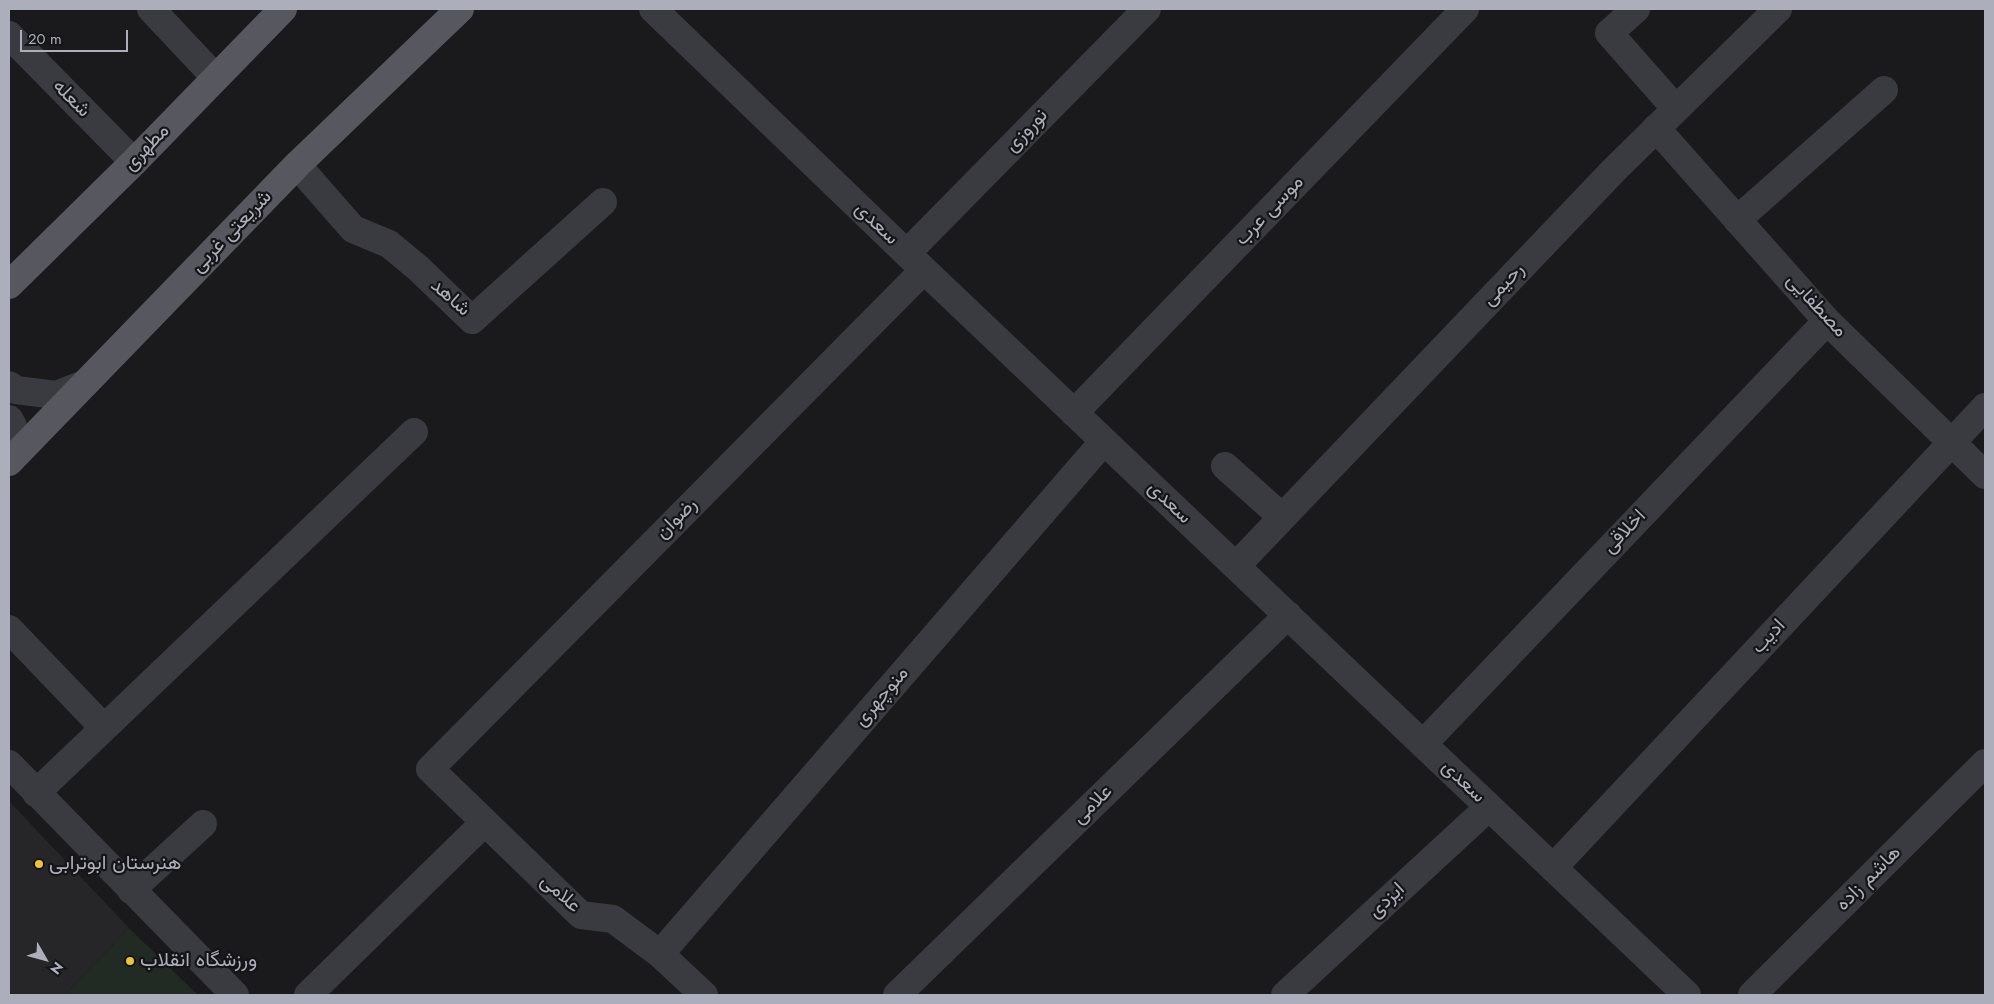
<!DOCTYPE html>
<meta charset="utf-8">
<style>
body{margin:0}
#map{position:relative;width:1994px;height:1004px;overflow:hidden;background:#1a191b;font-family:Jost,sans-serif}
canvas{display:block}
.frame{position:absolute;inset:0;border:10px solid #acafbb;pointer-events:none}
.north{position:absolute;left:20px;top:934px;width:50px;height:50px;-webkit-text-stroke:4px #151417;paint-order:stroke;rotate:128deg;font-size:14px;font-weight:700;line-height:20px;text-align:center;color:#acafbb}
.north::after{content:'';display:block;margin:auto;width:18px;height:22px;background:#acafbb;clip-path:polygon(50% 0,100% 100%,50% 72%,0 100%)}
.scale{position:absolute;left:20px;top:30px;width:108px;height:22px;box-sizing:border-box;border:2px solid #acafbb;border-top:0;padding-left:6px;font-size:15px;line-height:18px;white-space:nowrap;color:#acafbb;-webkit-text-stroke:4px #151417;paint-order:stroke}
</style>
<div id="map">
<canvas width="1994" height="1004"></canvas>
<div class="frame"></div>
<div class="north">N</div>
<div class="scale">20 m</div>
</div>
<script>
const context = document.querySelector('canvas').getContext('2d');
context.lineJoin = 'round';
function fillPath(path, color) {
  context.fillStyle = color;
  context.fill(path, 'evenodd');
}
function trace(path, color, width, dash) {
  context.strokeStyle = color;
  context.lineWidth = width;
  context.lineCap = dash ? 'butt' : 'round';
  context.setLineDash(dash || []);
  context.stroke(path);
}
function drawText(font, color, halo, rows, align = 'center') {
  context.font = font + ' Jost,Vazirmatn,sans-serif';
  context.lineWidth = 4.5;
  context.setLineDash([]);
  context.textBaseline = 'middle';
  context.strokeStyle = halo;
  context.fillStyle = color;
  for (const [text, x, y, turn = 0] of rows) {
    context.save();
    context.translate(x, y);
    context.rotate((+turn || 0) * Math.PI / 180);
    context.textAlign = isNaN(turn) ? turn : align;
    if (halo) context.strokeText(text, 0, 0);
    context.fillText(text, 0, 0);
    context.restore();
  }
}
fillPath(new Path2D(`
 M9,801L129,928L65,995H9Z`), '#262528');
fillPath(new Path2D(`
 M129,928L198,995H65Z`), '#212a23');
trace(new Path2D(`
 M151,9L215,77
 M653,9L924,270L1687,995
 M1636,9L1609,33L1676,109
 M9,35L134,162
 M1656,128L1827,321L1985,475
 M297,165L353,229L389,244L418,268L472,320L603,202
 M1737,220L1884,90
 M907,253L1147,9
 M9,385L16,390L56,395L84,384
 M1074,413L1465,9
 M9,419L13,426L12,459
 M1225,466L1282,517
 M1236,566L1614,170L1778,9
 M9,629L104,728
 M1423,744L1827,321
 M9,764L235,995
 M36,793L414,432
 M1553,868L1985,407
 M131,890L203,824
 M660,954L1104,441
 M308,995L485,822
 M704,995L660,954L613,919L581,915L430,769L924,270
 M897,995L1288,615
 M1285,995L1489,807
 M1752,995L1985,763`), '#3a3b40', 28);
trace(new Path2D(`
 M9,285L134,162L283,9
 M9,462L297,165L460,9`), '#57585f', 28);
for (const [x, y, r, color] of [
 [39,864,5,"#ecc241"],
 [130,961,5,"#ecc241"]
]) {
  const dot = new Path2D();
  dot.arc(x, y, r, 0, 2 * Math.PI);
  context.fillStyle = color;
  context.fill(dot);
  trace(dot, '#151417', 2);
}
drawText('20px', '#acafbb', '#151417', [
 ["شعله",71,99,45],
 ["نوروزی",1027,131,-46],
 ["مطهری",147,148,-46],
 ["موسی عرب",1270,211,-46],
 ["سعدی",876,224,44],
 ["شریعتی غربی",232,232,-46],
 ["رحیمی",1504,285,-46],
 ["شاهد",450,298,41],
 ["مصطفایی",1816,306,47],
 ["سعدی",1169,503,44],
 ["رضوان",677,519,-45],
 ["اخلاقی",1625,532,-46],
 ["ادیب",1769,637,-47],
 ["منوچهری",882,697,-49],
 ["سعدی",1463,782,44],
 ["علامی",1093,805,-44],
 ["هاشم زاده",1869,879,-45],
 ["علامی",560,894,42],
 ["ایزدی",1387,901,-43]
]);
drawText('20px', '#acafbb', '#151417', [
 ["هنرستان ابوترابی",49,864],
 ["ورزشگاه انقلاب",140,961]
], 'left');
</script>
